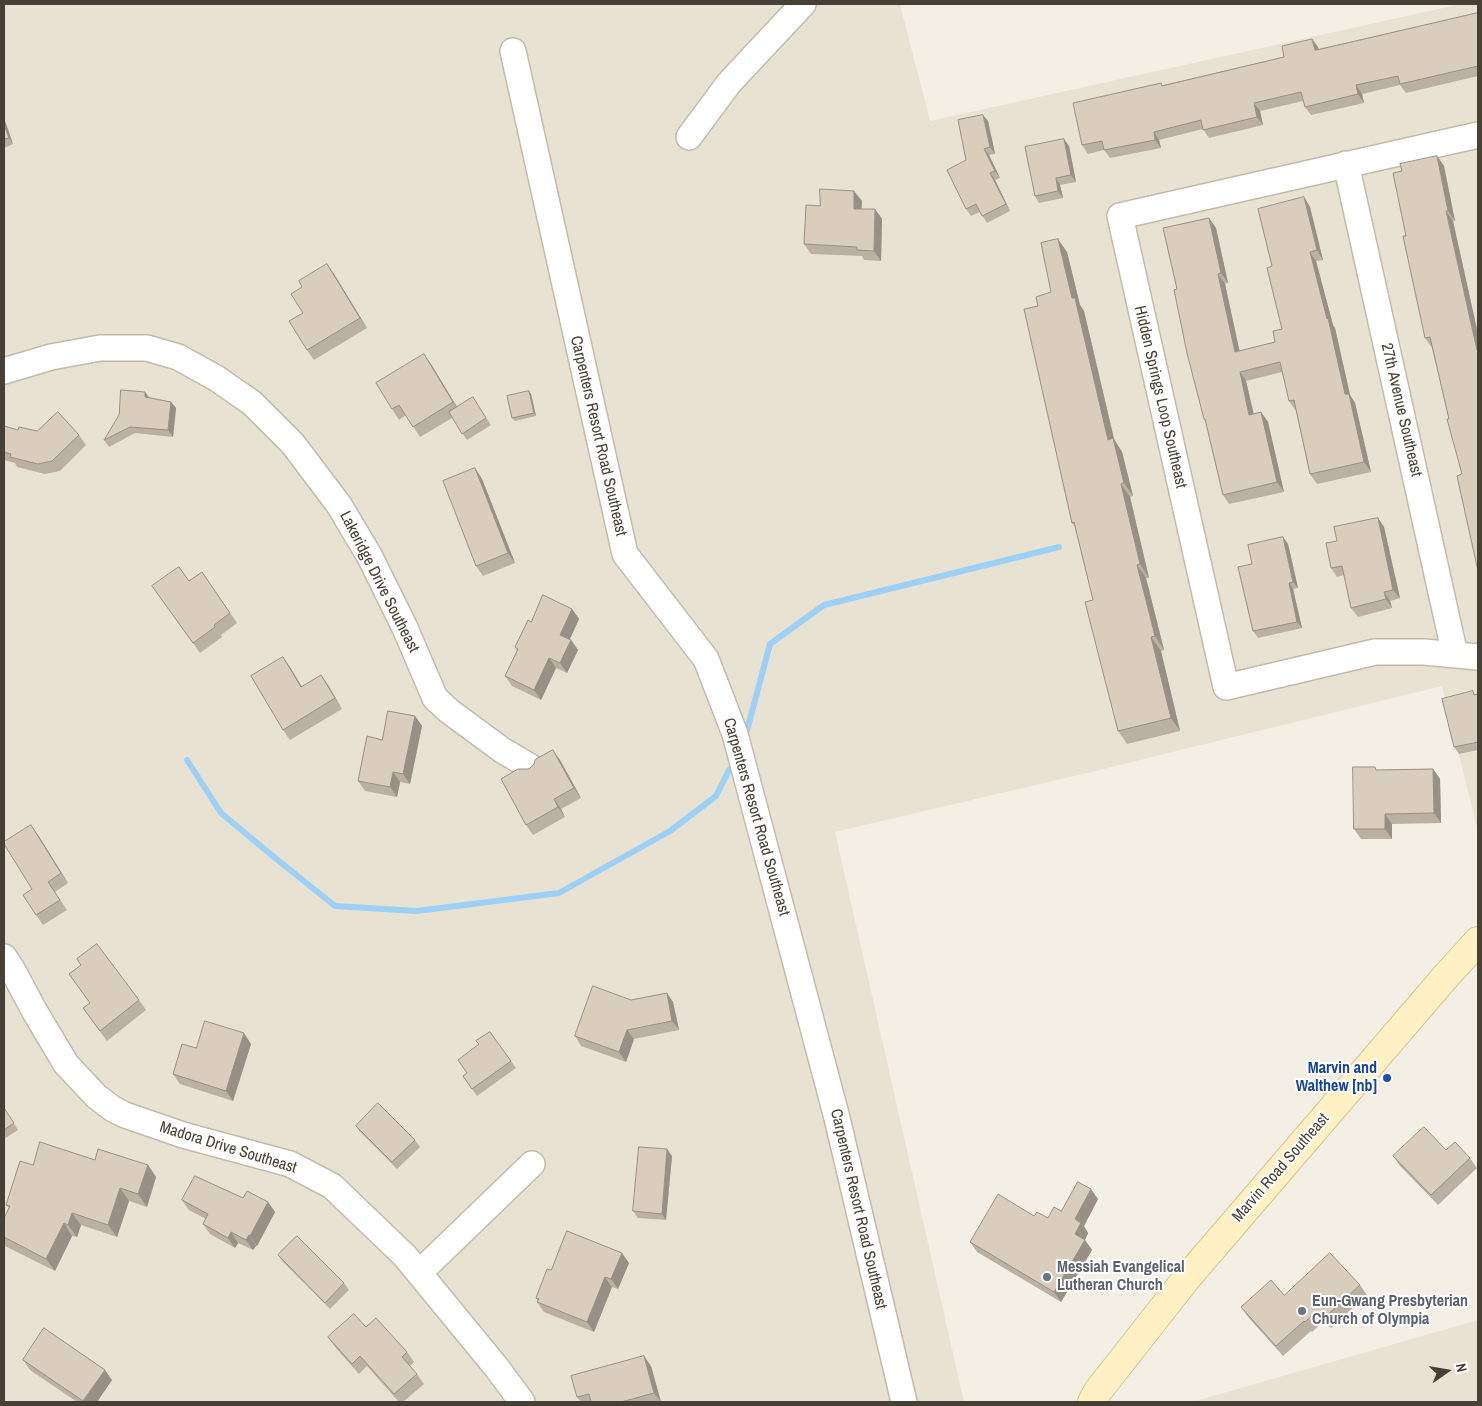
<!DOCTYPE html>
<style>
body{margin:0}
#map{position:relative;width:1482px;height:1406px;overflow:hidden;background:#f4efe5;font-family:"Archivo Narrow",sans-serif}
canvas{display:block}
.frame{position:absolute;inset:0;border:5px solid #474034;pointer-events:none}
.north{position:absolute;left:1422px;top:1346px;width:50px;height:50px;-webkit-text-stroke:4px #fff;paint-order:stroke;rotate:77deg;font-size:14px;font-weight:700;line-height:20px;text-align:center;color:#474034}
.north::after{content:'';display:block;margin:auto;width:18px;height:22px;background:#474034;clip-path:polygon(50% 0,100% 100%,50% 72%,0 100%)}
</style>
<div id="map">
<canvas width="1482" height="1406"></canvas>
<div class="frame"></div>
<div class="north">N</div>
</div>
<script>
const context = document.querySelector('canvas').getContext('2d');
context.lineJoin = 'round';
function fillPath(path, color) {
  context.fillStyle = color;
  context.fill(path, 'evenodd');
}
function trace(path, color, width, dash) {
  context.strokeStyle = color;
  context.lineWidth = width;
  context.lineCap = dash ? 'butt' : 'round';
  context.setLineDash(dash || []);
  context.stroke(path);
}
function drawText(font, color, halo, rows, align = 'center') {
  context.font = font + ' "Archivo Narrow",sans-serif';
  context.lineWidth = 4;
  context.setLineDash([]);
  context.textBaseline = 'middle';
  context.strokeStyle = halo;
  context.fillStyle = color;
  for (const [text, x, y, turn = 0] of rows) {
    context.save();
    context.translate(x, y);
    context.rotate((+turn || 0) * Math.PI / 180);
    context.textAlign = isNaN(turn) ? turn : align;
    if (halo) context.strokeText(text, 0, 0);
    context.fillText(text, 0, 0);
    context.restore();
  }
}
fillPath(new Path2D(`
 M4,4H900L930,121L1461,4H1478V832L1442,686L1087,773L835,832L964,1402H4Z
 M1478,1320V1402H1192Z`), '#e8e2d3');
trace(new Path2D(`
 M745,738L770,644L824,605L1059,547
 M187,760L221,813L274,857L335,906L417,911L559,893L670,831L716,796L729,770`), '#9dd0f5', 6);
const street = new Path2D(`
 M513,51L625,554L706,659L735,734L837,1118L904,1402
 M1478,135L1120,216L1226,687L1375,652H1424L1478,657
 M689,137L729,83L803,4
 M1346,164L1455,655
 M4,371L51,357L100,348H147L178,357L216,378L252,403L293,444L339,505L370,557L405,628L435,698L449,711L502,750L529,766
 M4,957L12,969L35,1012L66,1064L96,1096L113,1109L125,1115L183,1135L290,1164L332,1186L405,1256L497,1368L522,1402
 M419,1273L532,1164`);
const secondary = new Path2D(`
 M1092,1402L1098,1391L1186,1279L1447,975L1478,941`);
trace(street, '#c3baaa', 28);
trace(secondary, '#d7c591', 30);
trace(street, '#fff', 25);
trace(secondary, '#fff1c4', 28);
fillPath(new Path2D(`
 M1478,13V76L1406,93L1400,85L1362,94L1364,103L1311,115L1305,107L1303,101L1260,111L1263,125L1209,138L1203,129L1159,140L1161,148L1110,158L1104,150L1088,154L1082,145L1163,85L1284,57L1312,39L1319,49Z
 M4,118L13,144L4,148Z
 M988,121L995,154L989,155L1000,178L995,180L1010,211L987,223L980,212L971,216L966,209V160Z
 M1069,146L1076,182L1060,185L1063,198L1039,203L1035,196Z
 M1437,156L1444,166L1455,221H1453L1478,334V571L1462,474L1432,348L1425,338L1406,236L1402,171Z
 M1304,197L1310,207L1323,260L1316,261L1333,325L1335,328L1350,395L1355,403L1371,472L1317,484L1310,474L1296,411L1289,401L1282,372L1246,381L1254,414L1261,412L1268,422L1284,492L1229,504L1223,495L1206,423L1204,419L1177,289L1209,218L1216,228L1228,283L1225,284L1239,351L1275,342L1282,329L1272,266Z
 M862,201L861,209H875L882,219L881,261L864,260L862,256L811,254L804,244L820,206Z
 M1067,252L1080,305L1084,311L1114,439L1122,452L1133,496L1130,497L1149,578H1146L1164,650L1161,651L1180,731L1127,744L1118,731L1093,600L1075,527L1072,523L1038,306L1051,292Z
 M327,264L334,274L367,328L314,360L307,350L302,287Z
 M431,364L457,407L473,397L491,425L467,440L452,418L420,437L406,415L399,420L392,409Z
 M529,391L531,394L536,416L515,421L512,418Z
 M145,392L150,398L171,402L176,408L173,437L135,433L109,447L104,440Z
 M4,426L18,430L79,435L86,445L60,471L45,474L17,467L15,463L4,460Z
 M475,468L482,479L515,563L483,576L476,566Z
 M1378,518L1384,527L1400,598L1390,601L1392,608L1358,617L1351,608L1344,575L1337,577L1331,568L1337,541Z
 M1283,537L1288,544L1298,588L1293,589L1302,628L1258,638L1253,631L1252,564Z
 M202,572L237,623L221,635L222,637L200,653L152,586L189,581Z
 M572,609L579,619L570,639L578,650L567,673L556,668L541,700L512,686L505,676L517,651L515,647L531,622Z
 M283,657L302,687L328,685L342,709L290,740L283,730Z
 M1473,691L1475,695L1478,694V750L1459,754L1454,747Z
 M415,716L422,726L410,784L400,782L397,797L365,791L358,781L382,740Z
 M560,760L581,798L561,809L565,817L533,835L526,825L529,769Z
 M1433,769L1440,779L1441,823L1392,824V839H1361L1354,829L1377,770Z
 M38,835L68,883L55,892L67,910L43,925L36,915L32,889Z
 M69,974L139,1000L146,1010L107,1041L83,1008L90,1003Z
 M667,993L673,1002L679,1030L634,1039L626,1062L581,1046L575,1036L631,1000Z
 M490,1032L516,1068L477,1096L463,1076L467,1073L479,1044Z
 M251,1044L233,1101L180,1084L173,1074L196,1048Z
 M4,1108L18,1130L4,1139Z
 M356,1126L415,1140L420,1147L397,1169L360,1132Z
 M1446,1150L1470,1158L1477,1168L1438,1205L1400,1166L1393,1156Z
 M672,1156L666,1220L638,1218L633,1211Z
 M95,1160L148,1165L156,1177L147,1207L129,1201L117,1237L81,1225L77,1237L72,1236L55,1271L5,1246L4,1245V1218L9,1208L6,1205L33,1165Z
 M243,1198L268,1202L275,1212L257,1246H256L253,1250L238,1243L235,1248L210,1234L203,1224L206,1219L189,1210L182,1200Z
 M1098,1199L1084,1226L1088,1233L1085,1240L1092,1250L1061,1302L977,1252L970,1242L1034,1216L1048,1218L1061,1211Z
 M278,1255L344,1283L349,1290L330,1309L283,1262Z
 M629,1263L618,1289L612,1287L594,1332L544,1312L537,1302L538,1301L536,1298L551,1270Z
 M1360,1285L1367,1295L1331,1328L1324,1321L1312,1332L1311,1331L1283,1356L1248,1317L1241,1307L1284,1295Z
 M366,1327L407,1352L414,1362L410,1366L417,1374L424,1384L403,1402H399L367,1366L359,1374L335,1347L328,1337Z
 M23,1360L112,1380L97,1402H77L30,1370Z
 M651,1366L661,1402H581L577,1397Z`), '#bbb1a3');
fillPath(new Path2D(`
 M1312,39L1318,47L1321,58L1315,50Z
 M1356,85L1362,94L1364,103L1358,94Z
 M1254,103L1260,111L1263,125L1257,117Z
 M983,115L988,121L995,154L990,147Z
 M4,118L13,144L9,138L4,124Z
 M1154,132L1159,140L1161,148L1155,140Z
 M1064,139L1069,146L1076,182L1071,175Z
 M984,149L989,155L1000,178L995,171Z
 M1437,156L1444,166L1455,221L1448,211Z
 M990,173L995,180L1010,211L1006,204Z
 M1056,178L1060,185L1063,198L1058,191Z
 M854,191L862,201L861,219L854,209Z
 M1304,197L1310,207L1323,260L1317,250Z
 M875,209L882,219L881,261L874,251Z
 M1446,211L1453,221L1478,334V352L1477,350Z
 M1209,218L1216,228L1228,283L1221,273Z
 M1058,239L1067,252L1080,305L1084,311L1114,439L1122,452L1133,496L1124,483L1108,440L1072,298Z
 M1310,252L1316,261L1333,325L1335,328L1350,395L1355,403L1371,472L1364,462L1345,394Z
 M327,264L334,274L367,328L360,318Z
 M1218,274L1225,284L1242,362L1235,352Z
 M424,354L431,364L460,412L453,402Z
 M1240,372L1246,381L1256,425L1249,415Z
 M529,391L531,394L536,416L534,413Z
 M145,392L150,399L145,397Z
 M171,402L176,408L173,437L168,430Z
 M1261,412L1268,422L1284,492L1277,482Z
 M475,468L482,479L515,563L508,553Z
 M1121,484L1130,497L1149,578L1140,564Z
 M1378,518L1384,527L1400,598L1393,590Z
 M1283,537L1288,544L1298,588L1293,582Z
 M1137,565L1146,578L1164,650L1155,636Z
 M1289,583L1293,589L1302,628L1297,622Z
 M1384,592L1390,601L1392,608L1386,599Z
 M572,609L579,619L567,645L560,635Z
 M1151,637L1161,651L1180,731L1171,718Z
 M571,640L578,650L567,673L560,663Z
 M283,657L290,667L308,697L301,687Z
 M549,658L556,668L541,700L534,690Z
 M321,675L328,685L342,709L335,698Z
 M415,716L422,726L410,784L403,774Z
 M553,750L560,760L581,798L574,788Z
 M1433,769L1440,779L1441,823L1434,813Z
 M393,772L400,782L397,797L390,787Z
 M554,799L561,809L565,817L558,807Z
 M1385,814L1392,824V839L1385,829Z
 M31,825L38,835L68,883L61,873Z
 M667,993L673,1002L679,1030L672,1021Z
 M627,1030L634,1039L626,1062L619,1052Z
 M244,1033L251,1044L233,1101L226,1091Z
 M667,1149L672,1156L666,1220L662,1214Z
 M148,1165L156,1177L147,1207L138,1194Z
 M120,1188L129,1201L117,1237L108,1225Z
 M1091,1189L1098,1199L1084,1226L1088,1233L1085,1240L1092,1250L1061,1302L1054,1292L1075,1219Z
 M268,1202L275,1212L257,1246L250,1236Z
 M72,1213L81,1225L77,1237L68,1225Z
 M64,1223L72,1236L55,1271L46,1259Z
 M231,1232L238,1243L235,1248L228,1238Z
 M249,1235L256,1246L253,1250L246,1240Z
 M622,1253L629,1263L618,1289L611,1279Z
 M605,1277L612,1287L594,1332L587,1322Z
 M644,1356L651,1366L661,1402L654,1393Z
 M105,1370L112,1380L97,1402H84L83,1401Z`), '#989084');
const building = new Path2D(`
 M1478,13V66L1400,84L1398,76L1356,85L1358,94L1305,107L1301,92L1254,103L1257,117L1203,130L1201,120L1154,132L1155,140L1104,150L1102,141L1082,145L1073,103L1161,83L1162,86L1284,57L1282,46L1312,39L1315,50Z
 M983,115L990,147L984,149L995,171L990,173L1006,204L982,216L976,204L966,209L947,170L966,160L958,120Z
 M4,124L9,138L4,139Z
 M1064,139L1071,175L1056,178L1058,191L1035,196L1025,147Z
 M1437,156L1448,211H1446L1477,350H1478V571L1457,476L1462,474L1447,419H1449L1430,337L1425,338L1403,236H1406L1393,173L1402,171L1400,164Z
 M820,189L854,191V209H875L874,251L857,250V247L804,244L806,205L820,206Z
 M1304,197L1317,250L1310,252L1327,319L1328,318L1345,394H1349L1364,462L1310,474L1294,400L1289,401L1280,362L1240,372L1249,415L1261,412L1277,482L1223,495L1205,419H1204L1187,353L1174,290L1177,289L1163,228L1209,218L1221,273L1218,274L1235,352L1275,342L1273,331L1282,329L1267,268L1272,266L1258,209Z
 M1058,239L1072,298H1075L1108,440L1113,438L1124,483L1121,484L1140,564L1137,565L1155,636L1151,637L1171,718L1118,731L1085,602L1093,600L1074,522L1072,523L1024,309L1038,306L1036,297L1051,292L1041,243Z
 M327,264L360,318L307,350L289,321L303,313L291,294L302,287L299,281Z
 M424,354L453,402L413,427L399,405L392,409L376,383Z
 M121,390L145,392V397L171,402L168,430L130,427L104,440L119,415Z
 M529,391L534,413L512,418L507,396Z
 M473,397L486,418L462,434L449,412Z
 M58,412L79,435L52,461L38,464L10,457L11,454L4,452V426L18,430L19,427L37,431Z
 M475,468L508,553L476,566L443,481Z
 M1378,518L1393,590L1384,592L1386,599L1351,608L1342,566L1331,568L1326,543L1337,541L1334,527Z
 M1283,537L1293,582L1289,583L1297,622L1253,631L1238,567L1252,564L1248,545Z
 M179,567L189,581L202,572L230,613L214,625L215,627L193,643L152,586Z
 M543,595L572,609L560,635L571,640L560,663L549,658L534,690L505,676L518,649L515,647L528,620L531,622Z
 M283,657L301,687L321,675L335,698L283,730L251,676Z
 M1473,691L1474,695L1478,694V742L1454,747L1442,699Z
 M388,711L415,716L403,774L393,772L390,787L358,781L367,736L382,740Z
 M553,750L574,788L554,799L558,807L526,825L501,779L518,769H529L534,764L535,760Z
 M1353,767H1375L1376,770L1433,769L1434,813L1385,814V829H1354Z
 M31,825L61,873L48,882L60,900L36,915L23,895L32,889L4,844V842Z
 M97,944L139,1000L100,1031L83,1008L90,1003L69,974L81,965L77,959Z
 M593,986L631,1000L667,993L672,1021L627,1030L619,1052L575,1036Z
 M205,1021L244,1033L226,1091L173,1074L182,1044L196,1048Z
 M490,1032L511,1061L472,1089L463,1076L467,1073L458,1060L479,1044L476,1041Z
 M378,1103L415,1140L392,1162L356,1126Z
 M4,1108L14,1123L4,1130Z
 M1424,1127L1446,1150L1455,1142L1470,1158L1431,1195L1393,1156Z
 M40,1142L95,1160L98,1149L148,1165L138,1194L120,1188L108,1225L72,1213L68,1225L64,1223L46,1259L4,1237V1218L10,1206L6,1205L20,1161L33,1165Z
 M639,1147L667,1149L662,1214L633,1211Z
 M195,1176L243,1198L247,1191L268,1202L250,1236L249,1235L246,1240L231,1232L228,1238L203,1224L208,1214L182,1200Z
 M1078,1182L1091,1189L1075,1219L1081,1223L1075,1234L1085,1240L1054,1292L970,1242L998,1194L1034,1216L1037,1212L1048,1218L1054,1207L1061,1211Z
 M567,1231L622,1253L611,1279L605,1277L587,1322L537,1302L539,1299L536,1298L547,1269L551,1270Z
 M297,1236L344,1283L325,1303L278,1255Z
 M1330,1253L1360,1285L1324,1318L1317,1311L1305,1322L1304,1321L1276,1346L1241,1307L1271,1280L1284,1295Z
 M354,1314L366,1327L376,1318L407,1352L402,1357L417,1374L394,1394L360,1356L352,1364L328,1337Z
 M44,1328L105,1370L83,1401L23,1360Z
 M644,1356L654,1393L621,1402H591L589,1394L577,1397L571,1376Z`);
fillPath(building, '#d9cebd');
trace(building, '#989084', 1);
for (const [x, y, r, color] of [
 [1387,1078,5,"#1a4fb4"],
 [1047,1277,5,"#6b7280"],
 [1302,1311,5,"#6b7280"]
]) {
  const dot = new Path2D();
  dot.arc(x, y, r, 0, 2 * Math.PI);
  context.fillStyle = color;
  context.fill(dot);
  trace(dot, '#fff', 2);
}
drawText('16px', '#474034', '#fff', [
 ["Hidden Springs Loop Southeast",1160,397,77],
 ["27th Avenue Southeast",1401,410,77],
 ["Carpenters Resort Road Southeast",598,436,77],
 ["Lakeridge Drive Southeast",379,582,63],
 ["Carpenters Resort Road Southeast",756,817,74],
 ["Madora Drive Southeast",228,1148,17],
 ["Marvin Road Southeast",1281,1168,-49],
 ["Carpenters Resort Road Southeast",858,1209,77]
]);
drawText('bold 16px', '#164399', '#fff', [
 ["Marvin and",1377,1069],
 ["Walthew [nb]",1377,1087]
], 'right');
drawText('bold 16px', '#5b616d', '#fff', [
 ["Messiah Evangelical",1057,1268],
 ["Lutheran Church",1057,1286],
 ["Eun-Gwang Presbyterian",1312,1302],
 ["Church of Olympia",1312,1320]
], 'left');
</script>
